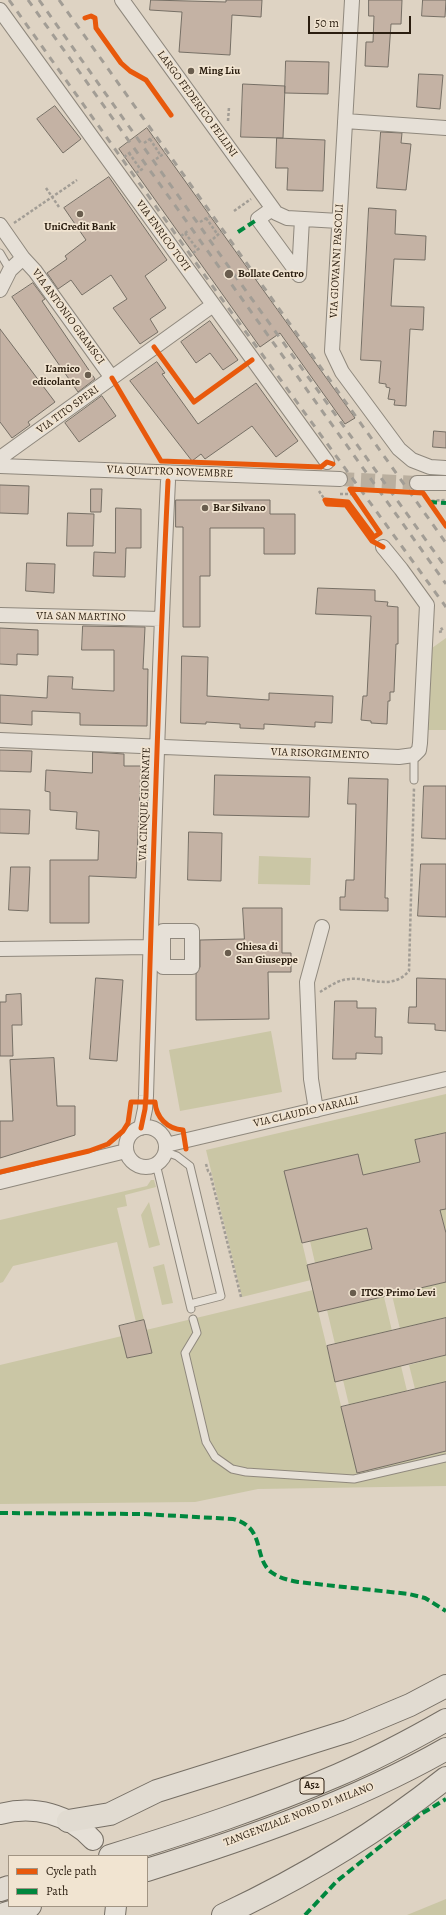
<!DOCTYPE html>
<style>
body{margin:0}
#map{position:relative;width:446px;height:1915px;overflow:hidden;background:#ded3c3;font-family:Alegreya,serif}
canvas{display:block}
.legend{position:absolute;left:8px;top:1855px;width:140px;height:52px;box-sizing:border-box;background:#f1e4d1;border:1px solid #a19483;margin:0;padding:5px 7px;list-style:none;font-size:12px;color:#2a1d0f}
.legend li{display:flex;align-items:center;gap:8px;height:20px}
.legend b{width:20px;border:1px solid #a19483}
.scale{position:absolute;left:308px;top:16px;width:103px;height:18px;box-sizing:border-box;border:2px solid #2a1d0f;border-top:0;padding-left:5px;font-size:12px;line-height:14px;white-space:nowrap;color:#2a1d0f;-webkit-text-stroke:3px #f1e4d1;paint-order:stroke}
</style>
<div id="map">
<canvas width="446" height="1915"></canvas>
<ul class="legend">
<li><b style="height:5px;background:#e8590c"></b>Cycle path</li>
<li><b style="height:5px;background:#00873e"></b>Path</li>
</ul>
<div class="scale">50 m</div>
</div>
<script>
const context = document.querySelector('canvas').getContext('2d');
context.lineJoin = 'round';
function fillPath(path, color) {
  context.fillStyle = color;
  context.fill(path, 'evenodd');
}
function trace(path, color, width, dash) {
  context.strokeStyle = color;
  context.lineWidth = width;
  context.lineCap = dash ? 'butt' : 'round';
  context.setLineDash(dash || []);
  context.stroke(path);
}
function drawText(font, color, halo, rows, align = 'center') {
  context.font = font + ' Alegreya,serif';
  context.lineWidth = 3.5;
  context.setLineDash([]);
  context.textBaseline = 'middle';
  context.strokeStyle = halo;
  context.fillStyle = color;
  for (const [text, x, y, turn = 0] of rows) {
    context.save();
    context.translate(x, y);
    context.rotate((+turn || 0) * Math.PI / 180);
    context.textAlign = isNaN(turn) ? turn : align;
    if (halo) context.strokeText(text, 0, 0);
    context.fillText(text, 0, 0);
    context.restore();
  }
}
fillPath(new Path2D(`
 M446,638V730H427L432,648Z
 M259,856L311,858L310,885L258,884Z
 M271,1031L282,1092L180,1111L169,1050Z
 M446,1094V1133L415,1140L420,1162L363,1175L358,1154L285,1171L311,1280L242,1297L206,1150Z
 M151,1180H154L156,1187L125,1195L127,1206L117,1208L144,1320L136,1322L117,1242L13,1266L3,1282L0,1283V1220L147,1186Z
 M149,1202L160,1245L149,1248L141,1215Z
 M446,1209V1232L440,1210Z
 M367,1228L373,1254L363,1251L315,1263L310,1241Z
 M164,1264L173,1303L162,1305L153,1267Z
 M446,1282V1318L400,1329L392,1295Z
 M313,1290L357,1472L446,1451V1486L258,1489L195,1502L0,1504V1365L122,1336L127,1358L151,1353L146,1330Z
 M384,1297L392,1331L335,1344L327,1310Z
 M446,1355V1382L415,1389L409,1365Z
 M401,1366L407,1391L349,1405L343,1380Z
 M446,1899V1915H407Z`), '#cac6a5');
const building = new Path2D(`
 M151,0L226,2V0H262L261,17L232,15L230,55L179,52L182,12L150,10Z
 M369,0H402L401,24H391L388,67L365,66L366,42H373L374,16H369Z
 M423,0H446L445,17L422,16Z
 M286,61L329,62L328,94L285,93Z
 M419,74L443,75L440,109L417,107Z
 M243,84L285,86L283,138L241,137Z
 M55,106L81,139L63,153L37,119Z
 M147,128L355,418L345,424L280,333L260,347L119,149Z
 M381,132L402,133L401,143L411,144L406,190L377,188Z
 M277,138L325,140L323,191L287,190L288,168H276Z
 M109,177L167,260L145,276L166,308L150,319L158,332L140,344L113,308L127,299L111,275L82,295L71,280L58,289L47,273L67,259L65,256L86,240L64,208Z
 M369,208L396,210L395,234L426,236L425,260L394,259L391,306L424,307L423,330L410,329L406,406L394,405L395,400L388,399L390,388L386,387V384L379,383L381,361L361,360Z
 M33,283L45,299L42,301L95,379L78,392L12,297Z
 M210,321L238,360L223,370L210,353L196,363L181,342Z
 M0,329L55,402L28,422L30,425L12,438L0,422Z
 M157,362L165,373L162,374L198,424L256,383L298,441L276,457L252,426L205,459L201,454L192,461L130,381Z
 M102,396L116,416L79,442L65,423Z
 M434,431L446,432V448L433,447Z
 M0,485L29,486L28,514L0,513Z
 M91,489H102L101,512H91Z
 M176,500H270V514H295V554H264V528H210V576H200V627H183V527H176Z
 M116,508L141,509V548H126L125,577L93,576L94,552L115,553Z
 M68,513L94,514L93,546H67Z
 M27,563L55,564L54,593L26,591Z
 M318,588L375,590V601L388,602L387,606L398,607V644H396L394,692H390V701H388L387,724L371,723V721L361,720L363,696H367L371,616L316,614Z
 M83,626L145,627L143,669H148L147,726L80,725V713L32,711V725L0,723V695L47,698L48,676L73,677L72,689L114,691V650H82Z
 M0,628L38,630V655L17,654V665L0,664Z
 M182,656L208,657L207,696L269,700V693L333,696L332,723L315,722V727L264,724V729L240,728V724L206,722V724L181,723Z
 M0,750L32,751L31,772L0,771Z
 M93,752L124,754V766H141L136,878L89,876V923H50V860H98L99,831L76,829L77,812L50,810V792L45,791L46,770L92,773Z
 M215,775L310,777L309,817L214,815Z
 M349,778L388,779L385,898H388V911L340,910V897H345L346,880H354L356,804H348Z
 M424,786H446V839L422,838Z
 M0,809L30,810L29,834L0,833Z
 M189,832L222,833L221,881L188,880Z
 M421,864H446V917L418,916Z
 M11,867H30L28,911L9,910Z
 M243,908H282V953H291V972H268L269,1019L196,1020V974L200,967V940L244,939Z
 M96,978L123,980L117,1061L90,1059Z
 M417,978L446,979V1031L435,1030V1024L408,1023L409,1007H416Z
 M21,994L22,1025H12L13,1056H0V1002H6V995Z
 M335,1001H357V1008H376L375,1037H382V1054L356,1053V1059H333Z
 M54,1058L57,1106H75V1135L0,1158V1121H13L10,1060Z
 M446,1133V1209L440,1210L446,1233V1282L318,1312L307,1265L372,1249L367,1228L302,1243L284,1171L358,1154L363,1175L420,1162L415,1140Z
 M446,1318V1355L335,1382L327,1346Z
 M144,1320L152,1353L127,1358L119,1326Z
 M446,1382V1451L357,1473L341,1407Z`);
fillPath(building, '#c4b2a4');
trace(building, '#766f65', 1);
trace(new Path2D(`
 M340,479L417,483`), '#baaf9f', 14, [14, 7]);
const lane = new Path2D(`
 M0,253L10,270
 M414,780V755
 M166,1152L177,1156L190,1166L221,1296L190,1304
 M155,1165L158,1172L191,1309
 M193,1319L197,1333L185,1353L206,1442L215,1457L232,1469L246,1472L354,1479L446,1458`);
const street = new Path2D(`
 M122,0L276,213L287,218L339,221
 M352,0L332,351L342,372L399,449L412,460L430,467L446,468
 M0,10L327,462
 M345,121L446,128
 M272,209L258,219L299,275L302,219
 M0,225L23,258L10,270L0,290
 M23,258L35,271L112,378
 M0,458L213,305
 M0,466L340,479
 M417,483H446
 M0,615L161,619
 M0,740L399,757L414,755L419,750L420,743L427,605L401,569L383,547
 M163,931H192V967H163Z
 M0,949L150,947
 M316,1110L311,1079L307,982L322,927
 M126 1147a20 20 0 1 1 40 0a20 20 0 1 1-40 0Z
 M141,1128L145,1109L146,1096C152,891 158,686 168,481
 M166,1145L446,1079
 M0,1182L126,1151`);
const secondary = new Path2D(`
 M0,1814C34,1805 69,1814 93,1840
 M115,1915L116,1906`);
const highway = new Path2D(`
 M68,1821L110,1814L157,1791L348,1731L410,1705L446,1686
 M110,1856C187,1832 264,1807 338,1775C375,1759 411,1740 446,1720
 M147,1870C249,1838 353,1802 446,1749
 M0,1890L9,1887
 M1,1915L30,1906
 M223,1915C302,1878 377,1833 446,1778`);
trace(lane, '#8f887d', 9);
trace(street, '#8f887d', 16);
trace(secondary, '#766f65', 22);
trace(highway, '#766f65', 24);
trace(new Path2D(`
 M228,121L229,107
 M150,139L161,156
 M144,143L153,137
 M129,153L141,170
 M124,157L132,151
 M156,159L165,153
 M136,173L144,168
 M46,188L59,207
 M234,211L251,199
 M206,218L218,235
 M200,222L210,216
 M14,223L77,180
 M185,233L198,250
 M181,236L189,230
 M213,239L221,232
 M193,253L201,247
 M319,491L325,500
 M340,494H352L349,488
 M352,494L381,534
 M424,496L428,501L446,500
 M439,632L443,631L440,626
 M320,992C327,988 335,982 343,980C366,974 390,993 409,971L414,788
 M206,1164L208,1171L210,1173L241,1297`), '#a29d95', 2.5, [3, 2]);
trace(lane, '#e6e0d7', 7);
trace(street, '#e6e0d7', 14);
trace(secondary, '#e6e0d7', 20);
trace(highway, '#e1dbd1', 22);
trace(new Path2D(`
 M9,0L216,291L446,607
 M28,0L446,584
 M39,0L236,277L446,568
 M59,0L446,543`), '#a29d95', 3, [7, 7]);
trace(new Path2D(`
 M238,232L258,219
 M429,502L446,503
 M0,1513L143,1514L233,1519C266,1527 253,1558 271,1572C279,1578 288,1580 298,1582L409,1594L425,1598L446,1611
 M305,1915L337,1881L421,1814L446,1799`), '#00873e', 4, [8, 4]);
trace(new Path2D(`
 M85,18L91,16L95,18L96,28L121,63L130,71L146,80L171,115
 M154,347L194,402L252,360
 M112,378L161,461L321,467L327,462L333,464
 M383,547L372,541L346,505L327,504L325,500L348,502L374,537L380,533L350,489L423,493L446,526
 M141,1128L145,1109L146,1096C152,891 158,686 168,481
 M0,1172L89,1151L108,1144L123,1131L128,1123L131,1102H155C156,1117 167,1129 183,1130L186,1149`), '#e8590c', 5);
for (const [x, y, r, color] of [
 [191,71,4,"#695d4e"],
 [80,214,4,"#695d4e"],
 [229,274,5,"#695d4e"],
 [88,375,4,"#695d4e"],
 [205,508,4,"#695d4e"],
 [228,953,4,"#695d4e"],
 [353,1293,4,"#695d4e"]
]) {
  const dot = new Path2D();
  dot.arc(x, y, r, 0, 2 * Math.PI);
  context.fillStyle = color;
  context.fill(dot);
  trace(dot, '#f1e4d1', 1.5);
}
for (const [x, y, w] of [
 [312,1786,24]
]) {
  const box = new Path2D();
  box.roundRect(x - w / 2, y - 8, w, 16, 3);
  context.fillStyle = '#f1e4d1';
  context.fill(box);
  trace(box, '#2a1d0f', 1);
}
drawText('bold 10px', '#2a1d0f', null, [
 ["A52",312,1786]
]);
drawText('bold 11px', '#2a1d0f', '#f1e4d1', [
 ["Ming Liu",199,71],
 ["UniCredit Bank",80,227,"center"],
 ["Bollate Centro",238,274],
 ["L'amico",80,369,"right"],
 ["edicolante",80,382,"right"],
 ["Bar Silvano",213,508],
 ["Chiesa di",236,947],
 ["San Giuseppe",236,960],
 ["ITCS Primo Levi",361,1293]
], 'left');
drawText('11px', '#2a1d0f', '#f1e4d1', [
 ["LARGO FEDERICO FELLINI",197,104,54],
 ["VIA ENRICO TOTI",163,236,54],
 ["VIA GIOVANNI PASCOLI",337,261,-87],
 ["VIA ANTONIO GRAMSCI",68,317,54],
 ["VIA TITO SPERI",68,410,-36],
 ["VIA QUATTRO NOVEMBRE",170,472,2],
 ["VIA SAN MARTINO",81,617,1],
 ["VIA RISORGIMENTO",320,754,2],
 ["VIA CINQUE GIORNATE",145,804,-88],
 ["VIA CLAUDIO VARALLI",306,1112,-13],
 ["TANGENZIALE NORD DI MILANO",299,1815,-21]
]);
</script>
